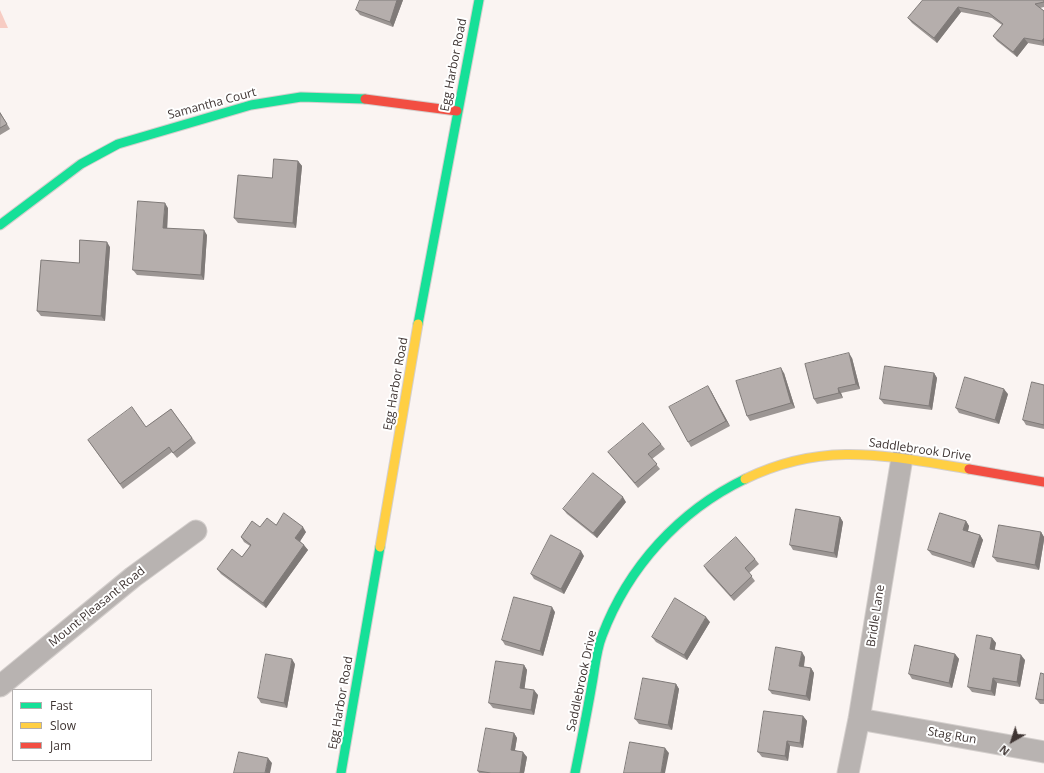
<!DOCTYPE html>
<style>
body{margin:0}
#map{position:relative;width:1044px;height:773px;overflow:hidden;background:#faf4f2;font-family:"Open Sans",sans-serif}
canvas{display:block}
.legend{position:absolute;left:12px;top:689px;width:140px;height:72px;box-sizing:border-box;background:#fff;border:1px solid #b2aead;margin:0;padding:5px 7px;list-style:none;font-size:12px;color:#3f3533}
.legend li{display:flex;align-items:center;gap:8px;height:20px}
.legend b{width:20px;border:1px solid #b2aead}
.north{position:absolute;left:992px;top:721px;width:40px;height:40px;-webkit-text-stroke:3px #fff;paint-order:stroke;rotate:219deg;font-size:11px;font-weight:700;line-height:16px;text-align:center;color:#3f3533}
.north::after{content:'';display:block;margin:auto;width:14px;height:18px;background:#3f3533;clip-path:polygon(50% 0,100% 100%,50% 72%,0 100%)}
</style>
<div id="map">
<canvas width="1044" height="773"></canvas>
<ul class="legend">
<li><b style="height:5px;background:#16e098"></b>Fast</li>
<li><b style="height:5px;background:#ffcf43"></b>Slow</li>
<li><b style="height:5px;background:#f24e42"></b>Jam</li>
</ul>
<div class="north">N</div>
</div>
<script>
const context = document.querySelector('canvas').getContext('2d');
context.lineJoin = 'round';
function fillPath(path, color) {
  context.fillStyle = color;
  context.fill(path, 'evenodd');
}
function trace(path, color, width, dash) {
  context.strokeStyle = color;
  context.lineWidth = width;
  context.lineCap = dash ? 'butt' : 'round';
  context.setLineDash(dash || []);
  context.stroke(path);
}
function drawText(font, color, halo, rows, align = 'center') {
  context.font = font + ' "Open Sans",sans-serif';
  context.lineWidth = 4;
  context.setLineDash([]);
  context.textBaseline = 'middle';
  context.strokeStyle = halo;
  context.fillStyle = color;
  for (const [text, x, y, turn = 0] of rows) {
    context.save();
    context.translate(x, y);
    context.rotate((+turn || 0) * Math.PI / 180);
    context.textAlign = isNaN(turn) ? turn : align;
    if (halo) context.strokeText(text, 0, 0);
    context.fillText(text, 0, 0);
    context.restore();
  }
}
fillPath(new Path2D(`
 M0,10L8,28H0Z`), '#f7ccc3');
const street = new Path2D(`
 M0,686L133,577L196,531
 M859,719L1044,752
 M848,773L859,719L902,458`);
const fast = new Path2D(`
 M0,225L81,164L118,144L251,105L301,97L365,99
 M418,324L479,0
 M341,773L380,547
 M575,773C581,743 587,713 592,684C595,668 596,651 602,636C628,567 679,511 745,479`);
const slow = new Path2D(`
 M745,479C825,440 887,456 969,469
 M380,547L418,324`);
const jam = new Path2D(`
 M365,99L457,111
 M969,469L1044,482`);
trace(street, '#d4cfcd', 23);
trace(fast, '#d4cfcd', 11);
trace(slow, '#d4cfcd', 11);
trace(jam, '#d4cfcd', 11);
trace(street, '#b8b3b1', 21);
trace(fast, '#16e098', 9);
trace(slow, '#ffcf43', 9);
trace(jam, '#f24e42', 9);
fillPath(new Path2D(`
 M403,0L393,27L360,15L356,10Z
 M923,0H1044V7L1040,8L1044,11V46L1028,43L1017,57L997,41L993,36L1002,25L992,18L961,12L937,43L912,23L908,18Z
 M0,112L10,129L0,135Z
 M298,161L302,166L296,228L238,223L234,218L272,178Z
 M168,208L167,228L207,235L204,280L137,275L133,270Z
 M110,247L105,321L41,316L37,311L79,263Z
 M852,358L860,389L841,393L843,398L817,404L814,399Z
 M784,373L795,408L750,421L747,416Z
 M934,373L937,378L932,410L884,404L880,399Z
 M1044,385V429L1026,425L1023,420Z
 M711,391L730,426L691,447L688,442Z
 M1008,394L999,424L959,413L956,408Z
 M171,409L196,443L177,458L172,452L123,489L88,440L146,427Z
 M661,444L665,449L652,459L660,469L638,488L608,452Z
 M626,502L597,538L567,514L563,509Z
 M840,517L843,522L837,558L793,550L790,545Z
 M966,521L969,526L968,531L980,535L983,540L974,568L932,555L928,550Z
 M276,525L306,532L300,541L308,550L266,608L221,574L217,569L242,557L250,546L244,542L241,537L260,527Z
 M1041,532L1044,537V540L1039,570L997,562L993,557Z
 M584,556L564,594L534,579L531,574Z
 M755,559L759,564L749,573L755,581L734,601L707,571L704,566Z
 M555,612L543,656L505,645L502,640Z
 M710,622L687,660L656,642L652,637Z
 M992,638L996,643L994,650L1025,660L1020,687L997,683L995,696L972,692L968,687Z
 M955,654L959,659L952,688L912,679L909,674Z
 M805,657L804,667L811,668L814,673L810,701L772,694L769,690Z
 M295,664L287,708L261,703L258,698Z
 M524,665L527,670L524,689L538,695L534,715L493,708L489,703Z
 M1044,674V704H1040L1036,699Z
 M676,684L679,689L672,730L639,724L635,719Z
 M803,716L807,721L803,748L790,746L788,761L762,757L758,752Z
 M514,733L517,738L515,750L527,757L524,773H479L478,771Z`), '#9c9694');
fillPath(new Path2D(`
 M397,0H403L393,27L390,22Z
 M958,7L961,12L937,43L934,38Z
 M1024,38L1028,43L1017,57L1013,52Z
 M1044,38V45L1042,41Z
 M298,161L302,166L296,228L293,223Z
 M165,203L168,208L167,233L163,228Z
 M204,230L207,235L204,280L201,275Z
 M107,242L110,247L105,321L101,316Z
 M849,353L852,358L860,389L856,384Z
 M781,368L784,373L795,408L791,403Z
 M934,373L937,378L932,410L929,406Z
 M708,386L711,391L730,426L726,421Z
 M838,388L841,393L843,398L839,393Z
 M1004,389L1008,394L999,424L995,420Z
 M623,497L626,502L597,538L593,533Z
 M840,517L843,522L837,558L834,553Z
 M966,521L969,526L967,535L963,530Z
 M303,527L306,532L299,543L295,538Z
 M1041,532L1044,537V540L1039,570L1035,565Z
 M980,535L983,540L974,568L971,563Z
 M304,545L308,550L266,608L263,603Z
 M581,551L584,556L564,594L561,589Z
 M552,607L555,612L543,656L540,651Z
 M706,617L710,622L687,660L684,655Z
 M992,638L996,643L994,654L990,649Z
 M802,652L805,657L803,671L799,666Z
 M955,654L959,659L952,688L949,683Z
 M1021,655L1025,660L1020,687L1017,682Z
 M292,659L295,664L287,708L284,703Z
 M524,665L527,670L524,693L520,688Z
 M811,668L814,673L810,701L806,696Z
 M993,678L997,683L995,696L991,691Z
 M676,684L679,689L672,730L668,725Z
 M534,690L538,695L534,715L531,710Z
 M803,716L807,721L803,748L800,743Z
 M514,733L517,738L514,755L511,750Z
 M787,741L790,746L788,761L785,756Z
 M665,748L669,753L665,773H661Z
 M523,752L527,757L524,773H520Z
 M268,758L272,763L270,773H265Z`), '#7f7a78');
const building = new Path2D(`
 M360,0H397L390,22L356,10Z
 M923,0H1044V2L1035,4L1044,11V38L1042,41L1024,38L1013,52L993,36L1003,24L989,13L958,7L934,38L908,18Z
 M0,113L7,124L0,128Z
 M274,159L298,161L293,223L234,218L238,175L272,178Z
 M138,201L165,203L163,228L204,230L201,275L133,270Z
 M80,240L107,242L101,316L37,311L41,260L79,263Z
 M849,353L856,384L838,388L839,393L814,399L805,364Z
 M885,366L934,373L929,406L880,399Z
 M781,368L791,403L747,416L736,381Z
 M965,377L1004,389L995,420L956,408Z
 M1032,382L1044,385V425L1023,420Z
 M708,386L726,421L688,442L669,407Z
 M132,407L146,427L171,409L192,438L173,453L169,447L120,484L88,440Z
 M643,423L661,444L648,454L657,464L635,483L608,452Z
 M593,473L623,497L593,533L563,509Z
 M796,509L840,517L834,553L790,545Z
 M284,513L303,527L295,538L304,545L263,603L217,569L232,549L242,557L251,545L241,537L252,521L260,527L267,518L276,525Z
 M940,513L966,521L963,530L980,535L971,563L928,550Z
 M999,525L1041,532L1035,565L993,557Z
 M551,535L581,551L561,589L531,574Z
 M736,537L755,559L745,568L752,576L731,596L704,566Z
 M514,597L552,607L540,651L502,640Z
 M675,598L706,617L684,655L652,637Z
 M977,635L992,638L990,649L1021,655L1017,682L993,678L991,691L968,687Z
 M915,645L955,654L949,683L909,674Z
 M776,647L802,652L799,666L811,668L806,696L769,690Z
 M266,654L292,659L284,703L258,698Z
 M496,661L524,665L520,688L534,690L531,710L489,703Z
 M1041,673L1044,674V700L1036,699Z
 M643,678L676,684L668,725L635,719Z
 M764,711L803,716L800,743L787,741L785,756L758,752Z
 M486,728L514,733L511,750L523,752L520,773H491L478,771Z
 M630,742L665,748L661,773H624Z
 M239,752L268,758L265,773H234Z`);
fillPath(building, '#b5aeac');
trace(building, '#7f7a78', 1);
drawText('12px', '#3f3533', '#fff', [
 ["Egg Harbor Road",454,65,-79],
 ["Samantha Court",212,104,-15],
 ["Egg Harbor Road",396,384,-80],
 ["Saddlebrook Drive",920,450,8],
 ["Mount Pleasant Road",97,607,-39],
 ["Bridle Lane",876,616,-81],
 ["Saddlebrook Drive",582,681,-78],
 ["Egg Harbor Road",341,703,-80],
 ["Stag Run",952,736,10]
]);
</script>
